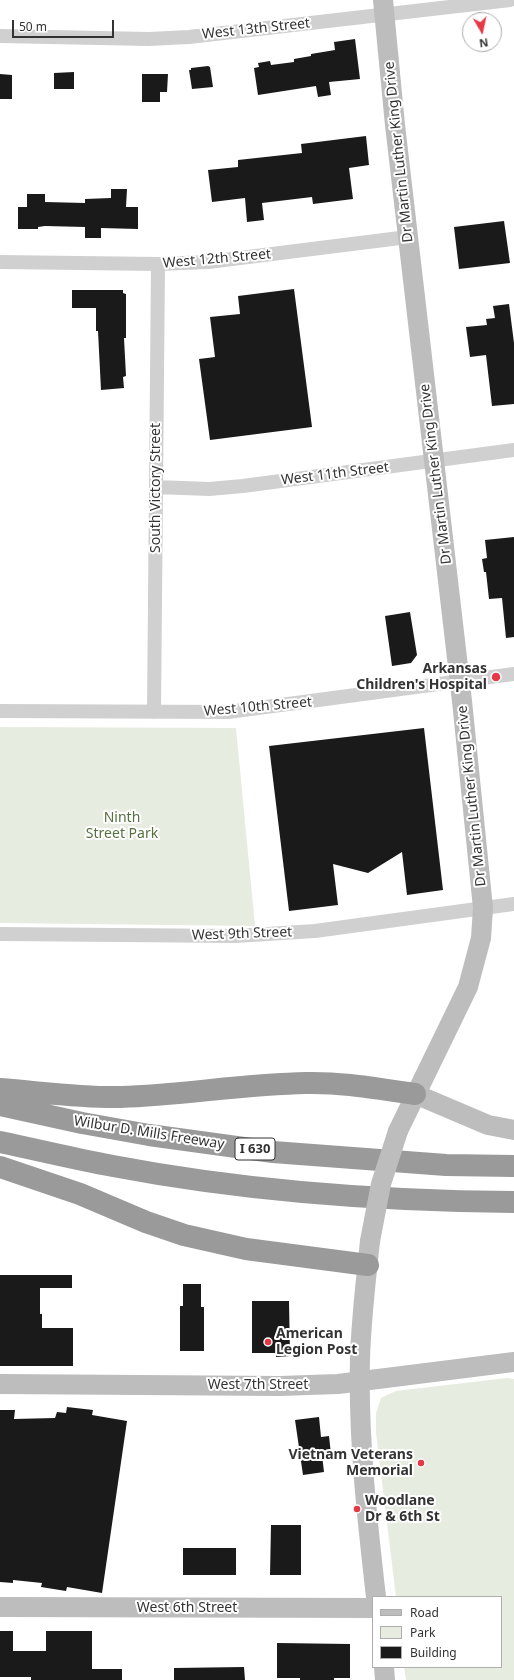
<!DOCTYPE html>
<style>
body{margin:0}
#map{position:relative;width:514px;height:1680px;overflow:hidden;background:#fff;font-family:"Noto Sans",sans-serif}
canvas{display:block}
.legend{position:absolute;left:372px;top:1596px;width:130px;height:72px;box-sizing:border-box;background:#fff;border:1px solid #adadad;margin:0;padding:5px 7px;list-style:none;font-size:12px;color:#333}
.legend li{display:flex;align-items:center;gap:8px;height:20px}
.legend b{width:20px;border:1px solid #adadad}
.north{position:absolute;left:462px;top:12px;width:40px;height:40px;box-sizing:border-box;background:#fff;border:1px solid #adadad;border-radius:50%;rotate:171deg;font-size:11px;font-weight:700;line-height:16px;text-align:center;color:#333}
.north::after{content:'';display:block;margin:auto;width:14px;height:18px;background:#e63946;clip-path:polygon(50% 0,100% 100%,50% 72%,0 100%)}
.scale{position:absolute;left:12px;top:20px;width:102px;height:18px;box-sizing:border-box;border:2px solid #333;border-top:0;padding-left:5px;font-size:12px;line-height:14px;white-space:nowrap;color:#333;-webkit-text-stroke:3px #fff;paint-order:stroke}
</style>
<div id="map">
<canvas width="514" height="1680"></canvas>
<ul class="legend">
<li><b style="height:5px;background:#bdbdbd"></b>Road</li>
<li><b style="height:11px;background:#e6ecdf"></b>Park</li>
<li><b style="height:11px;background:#1a1a1a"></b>Building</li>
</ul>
<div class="north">N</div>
<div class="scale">50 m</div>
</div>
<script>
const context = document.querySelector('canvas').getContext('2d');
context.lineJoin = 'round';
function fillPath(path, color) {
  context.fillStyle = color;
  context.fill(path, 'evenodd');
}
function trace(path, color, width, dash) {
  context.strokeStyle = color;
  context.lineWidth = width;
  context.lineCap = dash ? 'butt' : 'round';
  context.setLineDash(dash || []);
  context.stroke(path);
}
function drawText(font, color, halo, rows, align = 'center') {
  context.font = font + ' "Noto Sans",sans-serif';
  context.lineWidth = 4;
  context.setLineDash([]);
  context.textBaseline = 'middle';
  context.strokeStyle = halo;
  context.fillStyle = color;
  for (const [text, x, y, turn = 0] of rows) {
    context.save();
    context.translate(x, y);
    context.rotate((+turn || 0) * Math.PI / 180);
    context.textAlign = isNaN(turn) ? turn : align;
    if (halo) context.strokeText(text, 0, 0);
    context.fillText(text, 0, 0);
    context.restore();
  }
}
fillPath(new Path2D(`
 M0,727L236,728L255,926L0,923Z
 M507,1378L514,1379V1680H406L404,1667H501V1597H396L376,1433V1413L381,1398L396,1391Z`), '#e6ecdf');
fillPath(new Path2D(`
 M355,39L360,79L329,82L331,95L318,97L316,86L258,95L254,68L259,67L258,63L270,61L271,65L294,62V59L311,56V54L335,50L334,42Z
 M208,66L210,67L213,87L192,89L189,70H191V68Z
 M74,72V89H54V73Z
 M0,74L12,75V99H0Z
 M142,74H168L167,92H160V102H142Z
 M366,136L369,165L349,168L353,199L313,204L312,197L262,203L264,220L247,222L245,198L212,202L208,170L238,167V160L302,153L301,144Z
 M111,189H127L126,207H138V229L101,228V238H85V227L45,226L38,227V229H18V207H27V194H45V202L85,203V199L111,198Z
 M504,221L510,263L459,269L454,227Z
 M294,289L312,427L210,440L199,359L215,357L210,317L240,314L238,296Z
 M72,290H123V293L126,294V338H124L126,376L123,377L124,388L101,390L98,331H96V308H72Z
 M509,304L514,343V404L492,406L486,355L470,357L466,327L487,325L486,319L495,318L493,306Z
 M514,537V637L506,638L502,598L489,599L486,572H484L482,559L487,558L485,540Z
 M410,612L417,655L411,663L392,666L385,616Z
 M424,728L443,890L407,895L402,852L368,873L333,864L338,905L289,911L269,746Z
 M0,1275H72V1288H40V1314H42V1328H73V1366H0Z
 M183,1284H201V1307H204V1351H180V1306H183Z
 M252,1301H289L290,1356L276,1357V1353H252Z
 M67,1407L93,1410L92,1415L127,1421L102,1593L67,1587L66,1591L41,1587L42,1583L13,1580V1583L0,1582V1410H15L14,1419L55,1418L57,1412L66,1413Z
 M319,1417L321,1437L329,1436L331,1454L322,1455L324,1472L303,1475L295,1420Z
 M271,1525H301V1575H270Z
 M183,1548H236V1575H183Z
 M0,1631H13V1651H46V1631H92V1669H122V1680H31V1677H0Z
 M277,1643L350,1644V1678H334V1680H300V1678H277Z
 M244,1667L245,1680H174V1668Z`), '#1a1a1a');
trace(new Path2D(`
 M0,36L149,39L189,37L510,0
 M0,262L158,264L208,262L408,237
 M156,487L209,489L243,486L514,450
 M0,711L228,712L514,674
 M154,712L158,264
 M0,934L235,936L315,931L514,904`), '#d0d0d0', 14);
trace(new Path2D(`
 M383,0L395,125L462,701L483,908L481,938L468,987L398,1131
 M415,1094L488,1125L514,1130
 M370,1241C366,1280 361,1320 360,1359C358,1438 367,1518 376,1597
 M0,1384L280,1386L338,1384L514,1362
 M0,1607L373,1608
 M384,1667L385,1680`), '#bdbdbd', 20);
trace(new Path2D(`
 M0,1089C41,1092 80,1098 121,1097C183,1095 244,1084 306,1083C343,1082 379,1089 415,1094
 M0,1105L82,1123L149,1135L273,1152L446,1165L514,1166
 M0,1142C38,1150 75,1159 113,1166C244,1191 380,1201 514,1202
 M0,1167L80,1194L146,1222L184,1235L246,1249L368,1265`), '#9a9a9a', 22);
trace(new Path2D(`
 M370,1241L381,1184L398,1131`), '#bdbdbd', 20);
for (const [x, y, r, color] of [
 [496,677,5,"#e63946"],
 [268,1342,4,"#e63946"],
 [421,1463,4,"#e63946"],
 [357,1509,4,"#e63946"]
]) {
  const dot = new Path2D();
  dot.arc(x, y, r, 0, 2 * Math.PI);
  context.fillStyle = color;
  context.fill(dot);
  trace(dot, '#fff', 1.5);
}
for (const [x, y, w] of [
 [255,1149,40]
]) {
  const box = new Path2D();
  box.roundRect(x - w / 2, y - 11, w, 22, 3);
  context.fillStyle = '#fff';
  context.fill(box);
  trace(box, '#333', 1);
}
drawText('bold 13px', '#333', null, [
 ["I 630",255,1149]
]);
drawText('14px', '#333', '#fff', [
 ["West 13th Street",256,29,-6],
 ["Dr Martin Luther King Drive",399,152,-96],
 ["West 12th Street",217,259,-5],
 ["West 11th Street",335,474,-7],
 ["Dr Martin Luther King Drive",436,474,-97],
 ["South Victory Street",156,488,-90],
 ["West 10th Street",258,707,-5],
 ["Dr Martin Luther King Drive",472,796,-96],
 ["West 9th Street",242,934,-2],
 ["Wilbur D. Mills Freeway",149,1133,9],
 ["West 7th Street",258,1385],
 ["West 6th Street",187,1608]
]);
drawText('bold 14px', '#333', '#fff', [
 ["Arkansas",487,669],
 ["Children's Hospital",487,685],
 ["American",276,1334,"left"],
 ["Legion Post",276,1350,"left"],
 ["Vietnam Veterans",413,1455],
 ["Memorial",413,1471],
 ["Woodlane",365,1501,"left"],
 ["Dr & 6th St",365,1517,"left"]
], 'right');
drawText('14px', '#56703f', '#fff', [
 ["Ninth",122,818],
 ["Street Park",122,834]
]);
</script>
